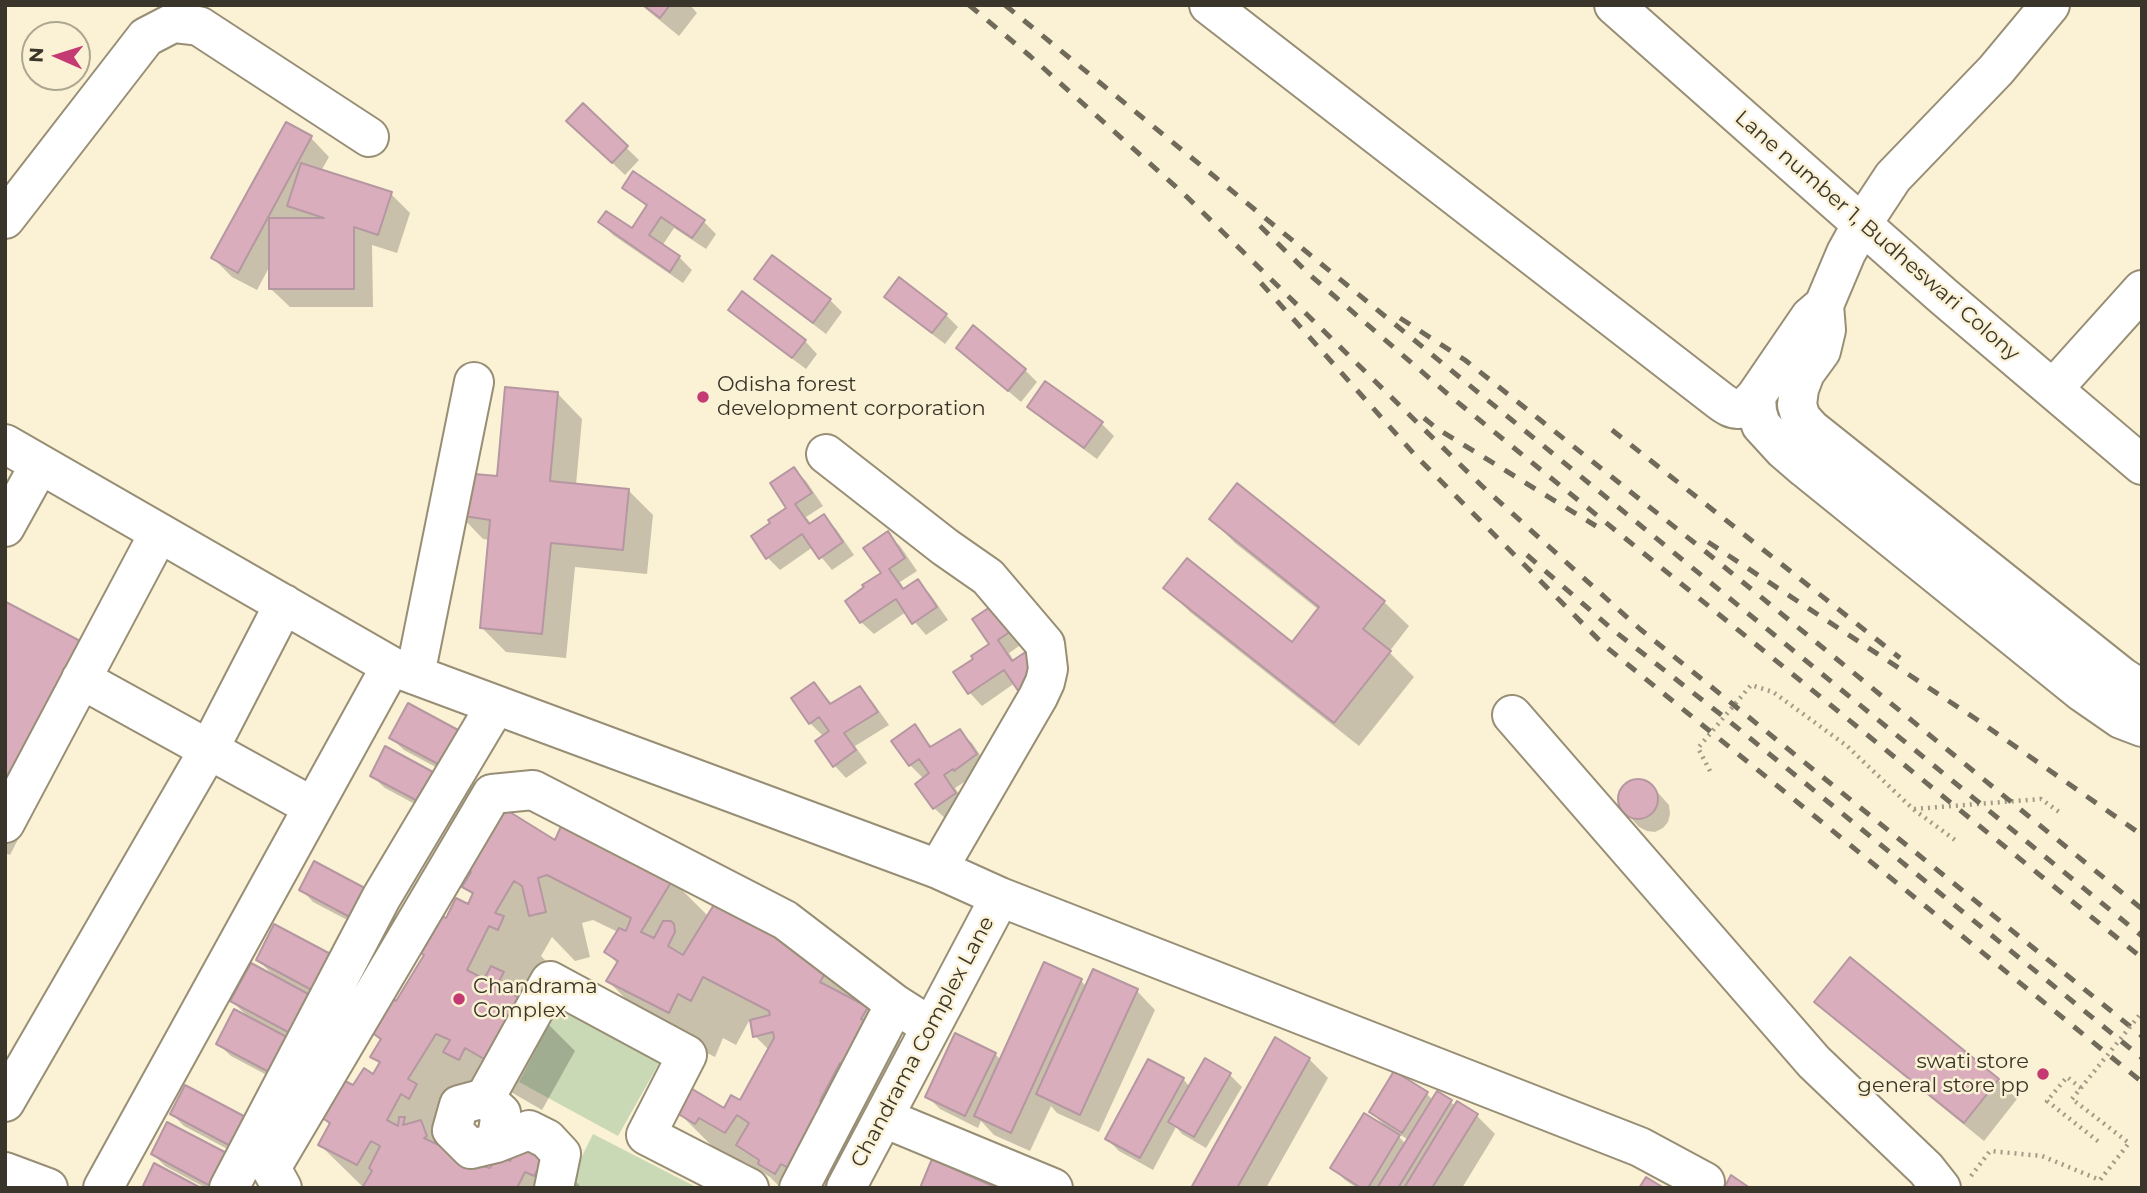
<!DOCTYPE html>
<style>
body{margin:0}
#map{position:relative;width:2147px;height:1193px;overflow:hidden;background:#fbf1d5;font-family:Montserrat,sans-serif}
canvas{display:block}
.frame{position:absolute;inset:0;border:7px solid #39352a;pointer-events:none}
.north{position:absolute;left:21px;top:21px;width:70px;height:70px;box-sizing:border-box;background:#fbf1d5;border:2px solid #ada691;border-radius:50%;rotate:273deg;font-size:19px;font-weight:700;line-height:28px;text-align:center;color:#39352a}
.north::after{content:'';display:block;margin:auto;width:24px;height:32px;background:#c43a73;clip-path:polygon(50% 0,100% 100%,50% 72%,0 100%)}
</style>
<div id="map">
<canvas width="2147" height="1193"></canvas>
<div class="frame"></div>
<div class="north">N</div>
</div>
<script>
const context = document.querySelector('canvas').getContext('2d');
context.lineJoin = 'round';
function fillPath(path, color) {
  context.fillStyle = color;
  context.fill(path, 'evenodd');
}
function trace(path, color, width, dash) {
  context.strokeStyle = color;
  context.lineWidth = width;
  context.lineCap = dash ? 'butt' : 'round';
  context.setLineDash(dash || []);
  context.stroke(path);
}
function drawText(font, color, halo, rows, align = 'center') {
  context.font = font + ' Montserrat,sans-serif';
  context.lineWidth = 5;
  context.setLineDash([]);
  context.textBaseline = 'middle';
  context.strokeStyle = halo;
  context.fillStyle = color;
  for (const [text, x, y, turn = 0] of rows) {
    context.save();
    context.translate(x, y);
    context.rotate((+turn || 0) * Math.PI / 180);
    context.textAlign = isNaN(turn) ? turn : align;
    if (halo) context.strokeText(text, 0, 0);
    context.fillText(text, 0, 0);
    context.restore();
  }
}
fillPath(new Path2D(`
 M563,998L666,1051L618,1136L519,1082Z
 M593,1134L698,1188H566Z`), '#cad9b5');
fillPath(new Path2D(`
 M641,5H690L697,13L679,36Z
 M583,106L639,160L625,175L581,133Z
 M311,138L329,157L321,171L391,194L410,213L397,253L372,245L373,307H290L271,289V264L257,290L232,277L213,258Z
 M633,173L704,222L716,234L706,249L674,228L662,246L679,257L692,270L683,283L613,235L600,222L632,231L647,207L624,187Z
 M756,279L830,300L842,312L826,334L769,291Z
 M887,296L946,315L958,327L945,344L899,309Z
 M731,310L805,341L817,354L806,369L743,322Z
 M958,348L1025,370L1037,382L1021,402Z
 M558,394L582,419L576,485L628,490L653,515L647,574L575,567L566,658L506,652L482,628L490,540L483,539L459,514L498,478Z
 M1029,407L1102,424L1114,436L1097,459L1042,419Z
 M794,469L806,481L823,506L806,517L812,525L824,517L836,529L854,555L832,570L813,547L780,570L767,557L789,508Z
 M1211,519L1384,602L1409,626L1389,652L1414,677L1359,746L1190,612L1166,588L1292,644L1319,610L1235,543Z
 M887,534L900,546L917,571L900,582L905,590L918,582L930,594L948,620L926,635L906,612L874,634L861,622L883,573Z
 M6,604L106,668L10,855L5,853Z
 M996,605L1025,642L1009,653L1014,661L1015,683L982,706L970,693L955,672L975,660L991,645Z
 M814,684L833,705L859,688L872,701L889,725L855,746L867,763L846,778L834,765L824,737L810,723Z
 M408,706L465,783L404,750L391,738Z
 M914,727L933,748L959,731L972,743L988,767L955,788L967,806L947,820L934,808L924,779L910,765L893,741Z
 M386,749L441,818L385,788L372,776Z
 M1635,781H1643L1651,785L1669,805L1670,814L1668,822L1663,828L1655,832L1647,831L1639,827L1621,807L1619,799L1622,790L1627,784Z
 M556,843L672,880L709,917L829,966L912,1053L861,1188H781L770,1177L745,1162L741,1168L722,1156L677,1111H724L741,1103L769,1050L755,1036L752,1023L749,1021L736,1045L723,1038L715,1057L653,1026L608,981L618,964L606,952L618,932L593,920L582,923L590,957L575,961L552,937L541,956L548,963L546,1022L575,1051L542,1110L511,1092L504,1104L490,1097L451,1153L491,1170L547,1152L582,1188H364L320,1145L330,1125L321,1116L354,1088L374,1076L381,1064L372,1056L381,1041L370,1030L397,1003L425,957L418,949L447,920L469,907L474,896L464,887L471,875L462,866Z
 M315,863L374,934L313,902L301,889Z
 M275,927L317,997L295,1090L231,1056L218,1044L250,1019L232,1001L275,977L258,960Z
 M1081,981L1087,987L1137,991L1155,1010L1099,1132L1057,1113L1051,1106L1030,1151L994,1135L981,1121L978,1128L940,1109L927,1096L995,1054L1001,1060Z
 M1816,1002L1998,1080L2017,1099L1984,1141L1835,1020Z
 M1309,1059L1328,1078L1266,1188H1193Z
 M1230,1075L1242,1087L1206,1148L1182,1134L1176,1127L1153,1170L1119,1151L1107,1139L1183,1079L1190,1087Z
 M186,1087L254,1163L184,1126L172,1114Z
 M1426,1093L1433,1100L1437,1093L1456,1106L1476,1115L1495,1134L1462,1188H1357L1345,1180L1333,1168L1386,1127L1371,1112ZM1397,1133L1409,1140L1406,1144L1396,1134Z
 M153,1154L242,1188H206L165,1166Z`), '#0003');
const building = new Path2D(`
 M643,5H670L660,18Z
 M583,103L628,146L612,163L566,121Z
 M286,122L312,136L238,273L211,258Z
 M301,163L392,192L378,235L354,227V289H269V218H324L287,206Z
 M633,171L705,220L692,238L661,217L649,235L680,256L670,272L598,222L606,211L632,228L647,205L622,188Z
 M772,255L831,299L813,323L754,279Z
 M899,277L947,314L932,333L884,297Z
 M742,291L806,340L792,358L728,310Z
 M973,325L1026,369L1008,391L956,348Z
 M1045,381L1103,422L1084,448L1027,407Z
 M505,387L558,392L550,481L629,489L623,550L551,543L542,634L480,628L490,520L457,515L463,473L497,476Z
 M794,467L812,493L795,504L809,524L824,514L843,542L819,559L802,534L766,559L751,536L770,523L768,520L786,508L770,483Z
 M1237,483L1385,601L1363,629L1391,651L1334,723L1163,588L1187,558L1292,642L1319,607L1209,519Z
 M888,531L905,558L889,569L903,589L918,579L937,607L912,624L896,599L860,623L845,601L864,587L862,585L881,573L863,548Z
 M6,602L82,642L5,792Z
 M996,603L1014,629L998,640L1012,661L1027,651L1045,678L1021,695L1004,670L968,694L953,672L973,659L971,656L989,644L972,619Z
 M814,682L830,704L860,686L878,712L844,733L856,750L833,767L815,741L829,731L819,717L809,724L791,698Z
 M408,703L471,737L453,772L389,738Z
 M915,724L930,747L960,729L977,754L954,771L953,769L944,775L956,793L933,809L915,784L929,773L919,759L909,766L891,741Z
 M385,746L444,778L429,807L370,776Z
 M1618 799a20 20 0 1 1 40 0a20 20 0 1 1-40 0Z
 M505,809L555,840L566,815L673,879L641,932L654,938L663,921H671L674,924L675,932L668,946L683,955L715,903L830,965L820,982L868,1007L861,1019L876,1029L852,1070L840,1063L820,1101L834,1111L790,1169L781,1164L775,1174L758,1164L759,1160L736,1145L749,1123L737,1115L725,1133L699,1118L695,1124L675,1112L689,1087L724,1108L731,1095L740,1100L774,1038L773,1032L753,1037L750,1020L770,1015L769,1011L703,977L691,1001L678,994L669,1013L606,981L618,961L604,952L619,928L626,931L631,918L547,875L538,878L546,912L529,916L522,886L514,881L495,913L504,916L498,930L489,926L467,970L484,979L491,966L504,972L497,985L531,1005L496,1066L465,1048L459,1060L443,1052L450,1040L436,1034L408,1079L417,1084L409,1099L401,1094L387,1120L398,1126L399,1117H405L403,1125L421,1120L427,1136L424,1138L480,1165L490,1168L498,1155L510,1161L523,1138L548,1151L534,1176L525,1172L517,1188H362L372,1171L369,1168L380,1146L371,1141L357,1165L318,1145L330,1123L319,1116L343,1080L353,1085L364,1068L373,1074L380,1062L370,1057L381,1039L368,1030L390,997L396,1001L424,955L415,950L437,913L446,918L456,898L468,904L473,893L462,887L471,872L459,866Z
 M314,861L376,894L361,923L299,890Z
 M274,924L340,959L321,995L256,960Z
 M1850,957L1999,1079L1964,1123L1814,1002Z
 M1044,962L1082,979L1011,1133L974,1116Z
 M251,963L323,1002L303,1040L230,1001Z
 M1093,969L1138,989L1080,1115L1036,1094Z
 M234,1009L300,1044L282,1079L216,1044Z
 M955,1033L996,1053L965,1116L925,1097Z
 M1275,1037L1310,1058L1237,1188H1191Z
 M1205,1058L1231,1073L1194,1137L1168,1122Z
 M1148,1059L1184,1078L1140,1158L1105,1139Z
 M1394,1071L1428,1092L1402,1133L1369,1112Z
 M185,1085L257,1123L242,1152L170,1114Z
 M1437,1091L1452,1100L1398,1188H1377Z
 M1457,1101L1478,1114L1432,1188H1404Z
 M1364,1113L1400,1135L1368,1188H1361L1330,1168Z
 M167,1122L238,1159L214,1188L151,1154Z
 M932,1159L997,1188H920Z
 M154,1163L201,1188H142Z
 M1731,1175L1750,1188H1724Z
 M1646,1177L1664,1188H1639Z`);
fillPath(building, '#d9adbb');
trace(building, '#b597a1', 2);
const minor = new Path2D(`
 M1209,5L1719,400C1736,413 1742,412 1756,396
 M1614,5L1943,296L2142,465
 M2050,5L1996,70L1893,177L1862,224L1846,253L1824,305L1826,330L1821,351L1805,373L1799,389L1797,405L1801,418L1811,429L2122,677L2142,690
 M5,219L146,37L173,23L199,26L369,137
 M1824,305L1810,317L1756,396L1757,412L1761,425L1783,449L1805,468L2082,692L2121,719L2142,727
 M2053,389L2142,290
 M5,444L391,666L938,869L1000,897L1640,1147L1705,1182L1701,1188
 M826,454L945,547L988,577L1045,644L1048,669L1045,682L1038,697L938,869
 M5,527L40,464
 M415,675L474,382
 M81,679L313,807
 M1512,715L1814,1062L1926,1169L1941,1188
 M5,823L159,533
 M485,1098L550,981L687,1055L646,1135L749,1188
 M5,1102L208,751L284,604
 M884,1118L1053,1188
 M496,1143L501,1113L485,1098L459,1105L452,1130L471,1149L496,1143L529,1130L547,1139L561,1154L554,1188
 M5,1172L48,1188
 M103,1188L391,666
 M229,1188L381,898L496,705
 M282,1188L271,1168L492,794L533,790L785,920L895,1004L931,1027
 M799,1188L895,1004
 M846,1188L1000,897`);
trace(minor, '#978e75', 42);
trace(new Path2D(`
 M1710,771L1698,748L1751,685L1773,692L1847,746L1913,809L1955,840
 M1914,809L2041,799L2062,814
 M2081,1088L2067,1077L2047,1101L2099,1142
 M1971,1176L1990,1151L2042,1156L2100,1180L2129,1143L2072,1099`), '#a29b87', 4.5, [2, 5]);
trace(minor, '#fff', 38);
trace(new Path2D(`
 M969,5L1030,56L1185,195L1482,486L1640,629L2142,1036
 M1005,5L2142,936
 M1260,226L1310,275L1450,396L2142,958
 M1261,283L1415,455L1605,646L2142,1082
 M1400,318L1465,360L1706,552L2142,909
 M1424,418L1436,428L1596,526
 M1612,430L1900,658
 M1708,542L1976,719L2142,835
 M1527,555L1613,630L1724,717L2142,1058`), '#706a5a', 5, [12, 12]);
trace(new Path2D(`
 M2072,1099L2142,1012`), '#a29b87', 4.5, [2, 5]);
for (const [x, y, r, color] of [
 [703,397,7,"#c43a73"],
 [459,999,7,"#c43a73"],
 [2043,1074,7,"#c43a73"]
]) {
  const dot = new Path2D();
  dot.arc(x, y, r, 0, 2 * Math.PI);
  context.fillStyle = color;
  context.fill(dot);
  trace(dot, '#fbf1d5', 2.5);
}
drawText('21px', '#39352a', '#fbf1d5', [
 ["Lane number 1, Budheswari Colony",1877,236,41],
 ["Chandrama Complex Lane",923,1042,-62]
]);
drawText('21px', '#39352a', '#fbf1d5', [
 ["Odisha forest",717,385],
 ["development corporation",717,409],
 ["Chandrama",473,987],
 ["Complex",473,1011],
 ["swati store",2029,1062,"right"],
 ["general store pp",2029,1086,"right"]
], 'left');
</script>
